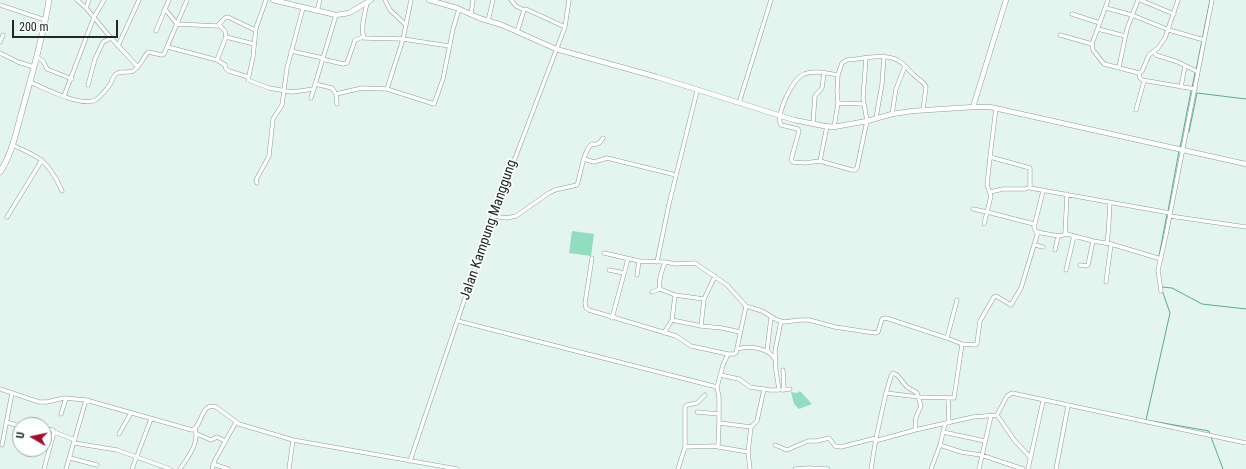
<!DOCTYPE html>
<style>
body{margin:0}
#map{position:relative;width:1246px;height:469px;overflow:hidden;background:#e3f5ee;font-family:"Roboto Condensed",sans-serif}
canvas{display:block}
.north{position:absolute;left:12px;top:417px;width:40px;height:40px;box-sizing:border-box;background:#fbfffd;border:1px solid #a4a9a7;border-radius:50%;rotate:279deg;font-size:11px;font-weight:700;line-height:16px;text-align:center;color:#222826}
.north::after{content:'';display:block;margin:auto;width:14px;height:18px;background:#a50a2c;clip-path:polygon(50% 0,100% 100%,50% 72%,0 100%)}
.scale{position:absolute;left:12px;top:20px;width:106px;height:18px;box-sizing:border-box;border:2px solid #222826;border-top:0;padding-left:5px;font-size:12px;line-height:14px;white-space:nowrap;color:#222826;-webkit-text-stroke:3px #fbfffd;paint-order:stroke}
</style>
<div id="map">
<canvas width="1246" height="469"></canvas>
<div class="north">U</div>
<div class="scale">200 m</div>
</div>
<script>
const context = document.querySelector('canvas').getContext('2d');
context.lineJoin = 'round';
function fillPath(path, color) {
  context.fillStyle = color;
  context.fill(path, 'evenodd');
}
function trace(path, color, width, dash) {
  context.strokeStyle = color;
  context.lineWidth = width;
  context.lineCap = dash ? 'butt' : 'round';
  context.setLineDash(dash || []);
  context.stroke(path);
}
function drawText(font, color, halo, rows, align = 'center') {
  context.font = font + ' "Roboto Condensed",sans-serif';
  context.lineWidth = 3.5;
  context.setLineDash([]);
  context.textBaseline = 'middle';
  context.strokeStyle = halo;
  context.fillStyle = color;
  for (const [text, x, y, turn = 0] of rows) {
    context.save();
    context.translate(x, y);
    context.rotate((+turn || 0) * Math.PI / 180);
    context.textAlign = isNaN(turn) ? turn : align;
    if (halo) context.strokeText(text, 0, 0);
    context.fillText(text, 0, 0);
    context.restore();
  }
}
fillPath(new Path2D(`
 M572,231L594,234L591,256L569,253Z
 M800,391L812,404L799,409L794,404L791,392L797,393Z`), '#92dcc1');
trace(new Path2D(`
 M1196,70L1210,0
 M1192,88L1195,73
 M1189,132L1197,93L1246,99
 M1180,148L1191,91
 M1168,211L1179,151
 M1159,256L1167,214
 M1162,287L1172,288L1202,304L1246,309
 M1162,290L1170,313L1146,420L1209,431L1210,434
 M1211,437L1223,469`), '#58ac90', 1);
const minor = new Path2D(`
 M77,0L86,8L111,38L138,67
 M169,0L165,9L177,24L217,26L225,18L228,17L255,30
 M266,0L256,28L253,57L248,80L269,88L292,92L314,89
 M385,0L390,10L406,25
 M511,0L516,6L524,10
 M1108,0L1092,44L1093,50L1104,64L1139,73L1142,71L1149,55L1158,48L1165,38L1178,0
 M1140,0L1174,14
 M367,3C365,13 360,29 364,38L403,39L449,46
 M0,5L45,20
 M86,8L89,0
 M1106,8L1132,15L1169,30L1204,40
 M317,11L320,0
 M471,14L473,0
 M1072,14L1100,23
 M488,21L493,0
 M219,25L225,31L226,37
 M1098,29L1125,36
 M156,31L165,9
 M517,32L524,10L526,9L565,27
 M1060,35L1092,44
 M0,42L3,35
 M118,46L139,0
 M168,47L217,60L226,37L254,44
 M291,51L323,58
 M1154,52L1156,55L1178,62L1198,72
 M0,53L18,62L34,67
 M37,57L43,61L47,69L72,79
 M322,59L343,64L347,63L355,40L363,37
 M217,60L225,65L226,69L229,71L248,77
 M1119,67L1127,29L1138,0
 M1139,73L1140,78L1142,80L1195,89
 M838,75C828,73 814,70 804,74C793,78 775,115 781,125L798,129L799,131L791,160L793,162L805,163L820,161L852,170H855L857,168L867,121L863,98L866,58
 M30,82C44,88 84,109 97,99C103,94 107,89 111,83C112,80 113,77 115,75C120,69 127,74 133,71C140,67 143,58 148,52L162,55L164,54L187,0
 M315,84L332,88L336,94L337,104
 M88,85L95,59L103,42L111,38
 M1181,87L1185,66
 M387,89L403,39L411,0
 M336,94L362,88L387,89L434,104L443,79L453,29L459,9
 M64,96L94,17L104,0
 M311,98L336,15
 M739,103L771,0
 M838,103L863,104
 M996,108L990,157L1030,168V188L1170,213
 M1136,110L1144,81
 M892,114L896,89L905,66
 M876,118L882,84L884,56
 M813,123L815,96L822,88L824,73
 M834,127L838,103L837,91L838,75L842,63L847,60C865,59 887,51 902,63C906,66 909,71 913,74C917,79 924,81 926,87L923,110
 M12,145C41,157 49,162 62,191
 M990,157L987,185L991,196L987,212L1034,224
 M584,159L594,162L607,158L676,175
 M820,161L827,126
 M257,183L256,180L269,156L273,119L282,105L287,68L303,8
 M1043,191L1034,227L1036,232L1059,236L1067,234L1093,241L1111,244L1161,259
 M990,192L1003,189H1025L1030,187
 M973,209L987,212L984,224
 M493,216L507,218L516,216L549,193L555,190L577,185C581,174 583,151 592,144C598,145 600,143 603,138
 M1170,216L1246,227
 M7,217L42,160
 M1065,234L1067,194
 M1107,243C1109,230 1109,216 1110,203
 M1035,245L1043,247
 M1055,250L1058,236
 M604,253L639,261
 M592,258L585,303L586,308L589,310L676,336L691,346L728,354
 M657,262L669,204L697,91
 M665,262C662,270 658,280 660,289L675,295L704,299
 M1080,265L1086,266L1088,265L1093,241
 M609,270L624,273
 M1066,270L1074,236
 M637,275L639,261L665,262L676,264L695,263L727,285L746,306L762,311L777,320L784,322L800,320H809L835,327L875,333L878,332L882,319L886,318L947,338L962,344L976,345L977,343L980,321L994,297L996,296L1011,305L1021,288L1038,232
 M715,276L704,299L701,326L722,328L740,332
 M1106,282L1111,244
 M1161,291L1158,270L1166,235L1212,0
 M652,292L660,289
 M612,318L628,259
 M672,320L675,295
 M458,321L717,387
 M664,333L672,320L701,326
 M947,338L957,300
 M738,349C748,345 768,348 774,358
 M767,351L771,317
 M783,370L784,390
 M720,375L739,379L750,387L770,390H779L776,371L775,351L781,321
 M0,389L39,402H47L64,398L86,400L192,430C203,426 200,402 216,407L239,424L293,440L457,469
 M782,390L790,389
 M886,393L891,376L893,373L897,375L907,387L917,393L921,406L916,417L915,430
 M948,398L949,423
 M697,412L719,414
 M61,414L66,398
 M997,415L1015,441L1031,458
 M6,422L20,426
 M719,423L751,427L748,452L750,469
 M751,427L757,421L764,389
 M44,429L53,430L54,432L75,440
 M943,432L985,441
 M119,434L131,413
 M197,434L211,440L217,437L225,441
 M875,441L915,430L973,417L997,415L1007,396L1012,393L1246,443
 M74,443L117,450L170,469
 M2,445L12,393
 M775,445L787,450L808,441H817L829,438L835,446L841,447L876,438
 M940,445L961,452L981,455L1023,469
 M718,446L719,423V397L717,387L723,365L728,354H734L736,353L746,306
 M685,447L713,446L748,452
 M70,458L97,465
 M410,461L490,224L565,27L569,0
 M213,464L228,469
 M44,469L54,432
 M66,469L86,400
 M132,469L151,419
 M180,469C187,458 200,443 195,429
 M212,469L215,460L236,422
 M289,469L293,440
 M678,469L685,447V407L687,405L697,403L705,395
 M795,469L809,468L828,469
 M871,469L876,438L886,393L919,397L954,398L962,344
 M931,469L940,445L945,424
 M979,469L991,416
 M1028,469L1043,401
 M1056,469L1068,406`);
const tertiary = new Path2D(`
 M273,0L336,15L349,13L371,0
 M429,0L457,8L479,18L502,25L556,49L657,77L794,120L824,126L834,127L867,121L892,114L912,111L973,107H990L1246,164
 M973,107L1006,0`);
const secondary = new Path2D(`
 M0,172C12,154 16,132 22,111C32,74 43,38 49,0`);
trace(minor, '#8b9c95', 4.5);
trace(tertiary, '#8b9c95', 5.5);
trace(secondary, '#8b9c95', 6);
trace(minor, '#fff', 3.5);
trace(tertiary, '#fff', 4.5);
trace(secondary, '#fff', 5);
drawText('14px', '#222826', '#fbfffd', [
 ["Jalan Kampung Manggung",489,230,-71]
]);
</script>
